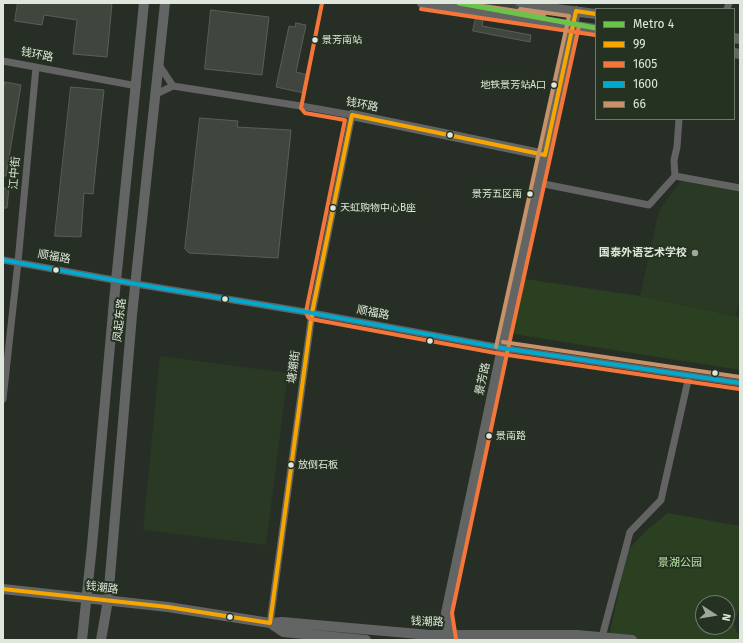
<!DOCTYPE html>
<meta charset="utf-8">
<style>
body{margin:0}
#map{position:relative;width:743px;height:643px;overflow:hidden;background:#272e25;font-family:"Fira Sans",sans-serif}
canvas{display:block}
.frame{position:absolute;inset:0;border:4px solid #dfe7dc;pointer-events:none}
.legend{position:absolute;left:595px;top:8px;width:140px;height:112px;box-sizing:border-box;background:#263221;border:1px solid #707a6c;margin:0;padding:5px 7px;list-style:none;font-size:12px;color:#dfe7dc}
.legend li{display:flex;align-items:center;gap:8px;height:20px}
.legend b{width:20px;border:1px solid #707a6c}
.north{position:absolute;left:695px;top:595px;width:40px;height:40px;box-sizing:border-box;background:#263221;border:1px solid #707a6c;border-radius:50%;rotate:102deg;font-size:11px;font-weight:700;line-height:16px;text-align:center;color:#dfe7dc}
.north::after{content:'';display:block;margin:auto;width:14px;height:18px;background:#9fa69c;clip-path:polygon(50% 0,100% 100%,50% 72%,0 100%)}
</style>
<div id="map">
<canvas width="743" height="643"></canvas>
<div class="frame"></div>
<ul class="legend">
<li><b style="height:5px;background:#6bc349"></b>Metro 4</li>
<li><b style="height:5px;background:#f7a600"></b>99</li>
<li><b style="height:5px;background:#f5763a"></b>1605</li>
<li><b style="height:5px;background:#00a9ce"></b>1600</li>
<li><b style="height:5px;background:#c7916a"></b>66</li>
</ul>
<div class="north">N</div>
</div>
<script>
const context = document.querySelector('canvas').getContext('2d');
context.lineJoin = 'round';
function fillPath(path, color) {
  context.fillStyle = color;
  context.fill(path, 'evenodd');
}
function trace(path, color, width, dash) {
  context.strokeStyle = color;
  context.lineWidth = width;
  context.lineCap = dash ? 'butt' : 'round';
  context.setLineDash(dash || []);
  context.stroke(path);
}
function drawText(font, color, halo, rows, align = 'center') {
  context.font = font + ' "Fira Sans","Noto Sans SC",sans-serif';
  context.lineWidth = 4;
  context.setLineDash([]);
  context.textBaseline = 'middle';
  context.strokeStyle = halo;
  context.fillStyle = color;
  for (const [text, x, y, turn = 0] of rows) {
    context.save();
    context.translate(x, y);
    context.rotate((+turn || 0) * Math.PI / 180);
    context.textAlign = isNaN(turn) ? turn : align;
    if (halo) context.strokeText(text, 0, 0);
    context.fillText(text, 0, 0);
    context.restore();
  }
}
fillPath(new Path2D(`
 M681,181L740,192V296L736,316L640,296L659,210Z
 M160,356L288,373L266,545L143,530Z`), '#2a3923');
fillPath(new Path2D(`
 M525,279L640,296L740,317V370L513,334Z
 M668,513L740,526V607L734,624L740,640H638L609,636L628,550L648,529ZM703,603H727V627H703Z`), '#2a4020');
const building = new Path2D(`
 M18,3H112L107,57L73,54L77,20L44,15L42,25L15,21Z
 M466,3H515L517,8L531,11V13Z
 M211,10L269,17L262,75L205,69Z
 M476,18L483,19L482,26L531,35L530,42L473,31Z
 M296,23L306,25L296,72L308,75L304,93L276,87L289,26L295,27Z
 M5,82L21,85L6,176H3V93Z
 M71,87L104,90L93,194L84,193L81,237L55,236Z
 M200,118L238,121L237,127L291,130L278,258L189,253L185,249Z
 M3,188H9L7,208H3Z`);
fillPath(building, '#40463e');
trace(building, '#595e57', 1);
trace(new Path2D(`
 M727,9L729,3
 M3,61L137,86
 M159,65L173,86
 M156,94L173,86L307,107L352,115L312,313L270,623
 M675,176L740,188
 M539,183L649,205L675,176L674,160L677,147L679,119
 M3,260L136,284L312,313L502,348L740,383
 M3,399L18,262L36,67
 M602,637L630,532L661,500L689,376`), '#626362', 7);
trace(new Path2D(`
 M422,3L596,29
 M521,3L548,8L596,14
 M734,38L740,39
 M734,53L740,54
 M352,115L545,155
 M3,589L168,607L270,623L282,622L430,635H577L632,640
 M270,623L283,632L366,640
 M449,635L446,613L502,348L576,11
 M82,640L92,546L114,301L144,3
 M101,640L108,600L132,315L165,3`), '#636564', 10);
trace(new Path2D(`
 M352,115L545,155
 M545,155L576,11L596,14
 M3,589L168,607L270,623
 M270,623L312,313L352,115`), '#f7a600', 4);
trace(new Path2D(`
 M322,3L301,108L305,113L345,120L306,312L308,317L311,319L501,354L739,389
 M421,9L595,35
 M456,639L452,613L508,349L579,26`), '#f5763a', 4);
trace(new Path2D(`
 M3,260L136,284L312,313L502,348L740,383`), '#00a9ce', 4);
trace(new Path2D(`
 M463,3L544,15
 M503,342L740,377
 M496,347L569,16L520,9`), '#c7916a', 4);
trace(new Path2D(`
 M459,3L596,28`), '#6bc349', 5);
for (const [x, y, r, color] of [
 [315,40,3.5,"#dfe7dc"],
 [554,85,3.5,"#dfe7dc"],
 [450,135,3.5,"#dfe7dc"],
 [530,194,3.5,"#dfe7dc"],
 [333,208,3.5,"#dfe7dc"],
 [695,253,4,"#9fa69c"],
 [56,270,3.5,"#dfe7dc"],
 [225,299,3.5,"#dfe7dc"],
 [430,341,3.5,"#dfe7dc"],
 [715,373,3.5,"#dfe7dc"],
 [489,436,3.5,"#dfe7dc"],
 [291,465,3.5,"#dfe7dc"],
 [230,617,3.5,"#dfe7dc"]
]) {
  const dot = new Path2D();
  dot.arc(x, y, r, 0, 2 * Math.PI);
  context.fillStyle = color;
  context.fill(dot);
  trace(dot, '#263221', 1.5);
}
drawText('10px', '#dfe7dc', '#263221', [
 ["景芳南站",322,40],
 ["地铁景芳站A口",546,85,"right"],
 ["景芳五区南",522,194,"right"],
 ["天虹购物中心B座",340,208],
 ["景南路",496,436],
 ["放倒石板",298,465]
], 'left');
drawText('11px', '#dfe7dc', '#263221', [
 ["钱环路",37,55,11],
 ["钱环路",362,105,11],
 ["江中街",15,173,-85],
 ["顺福路",54,257,10],
 ["顺福路",373,313,11],
 ["凤起东路",120,320,-84],
 ["塘潮街",294,367,-82],
 ["景芳路",483,379,-78],
 ["钱潮路",102,588,7],
 ["钱潮路",427,622,2]
]);
drawText('bold 11px', '#dfe7dc', '#263221', [
 ["国泰外语艺术学校",687,253]
], 'right');
drawText('11px', '#b5e1a0', '#263221', [
 ["景湖公园",680,563]
]);
</script>
